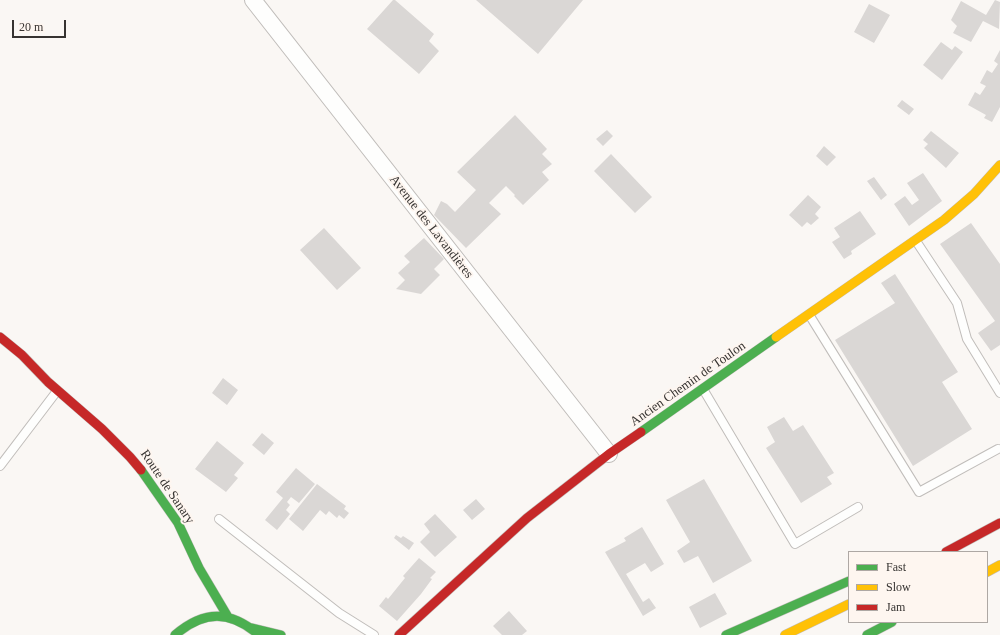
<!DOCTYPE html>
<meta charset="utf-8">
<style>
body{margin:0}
#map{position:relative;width:1000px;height:635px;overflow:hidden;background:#faf7f4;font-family:"Times New Roman",serif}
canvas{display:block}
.legend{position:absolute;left:848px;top:551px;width:140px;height:72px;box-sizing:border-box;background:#fef6f0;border:1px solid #aea8a4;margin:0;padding:5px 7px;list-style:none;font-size:12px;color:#363331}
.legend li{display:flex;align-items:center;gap:8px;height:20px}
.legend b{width:20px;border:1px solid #aea8a4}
.scale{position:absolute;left:12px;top:20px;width:54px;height:18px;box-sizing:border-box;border:2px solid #363331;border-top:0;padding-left:5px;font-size:12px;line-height:14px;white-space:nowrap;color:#363331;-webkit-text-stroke:3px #fef6f0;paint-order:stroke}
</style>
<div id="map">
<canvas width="1000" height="635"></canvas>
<ul class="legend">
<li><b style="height:5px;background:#4caf50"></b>Fast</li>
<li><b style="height:5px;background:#ffc107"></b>Slow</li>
<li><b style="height:5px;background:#c62828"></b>Jam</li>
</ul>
<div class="scale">20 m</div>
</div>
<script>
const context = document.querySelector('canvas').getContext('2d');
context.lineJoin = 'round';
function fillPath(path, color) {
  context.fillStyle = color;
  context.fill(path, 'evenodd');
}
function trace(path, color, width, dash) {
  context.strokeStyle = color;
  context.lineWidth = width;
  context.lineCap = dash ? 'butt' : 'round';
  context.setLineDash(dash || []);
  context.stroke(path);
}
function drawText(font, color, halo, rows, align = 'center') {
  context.font = font + ' "Times New Roman",serif';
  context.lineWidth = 4;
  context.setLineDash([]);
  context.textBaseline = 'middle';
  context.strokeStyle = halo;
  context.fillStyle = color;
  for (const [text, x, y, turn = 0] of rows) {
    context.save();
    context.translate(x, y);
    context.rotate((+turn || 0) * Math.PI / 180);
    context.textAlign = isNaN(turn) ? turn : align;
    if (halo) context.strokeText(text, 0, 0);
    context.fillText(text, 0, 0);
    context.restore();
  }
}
fillPath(new Path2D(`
 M393,0H395L434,34L429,41L439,51L419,74L367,29Z
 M476,0H583L538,54Z
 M995,0L1000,2L999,29L983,21L971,42L953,33L957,26L951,20L961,1L986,15Z
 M869,4L890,15L874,43L854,32Z
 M941,42L952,50L955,46L963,52L942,80L923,65Z
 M1000,50V107L992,122L984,118L986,115L968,105L975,92L980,95L986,86L980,83L987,70L992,73L998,64L994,61Z
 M902,100L914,109L909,115L897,106Z
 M515,115L547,149L542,154L552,164L542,172L549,180L523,205L514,196L515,195L506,186L489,203L501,214L466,248L434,215L441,201L447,204L455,212L476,190L457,172Z
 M607,130L613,136L603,146L596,139Z
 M931,131L959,153L946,168L924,148L928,144L923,140Z
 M824,146L836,157L827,166L816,156Z
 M611,154L652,197L635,213L594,171Z
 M923,173L942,201L909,226L894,204L905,196L912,205L919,200L907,183Z
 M874,177L887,195L881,200L867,181Z
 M808,195L821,207L815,214L819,218L811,225L807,222L802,227L789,215Z
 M860,211L876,234L851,251L852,254L844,259L832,242L840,237L834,228Z
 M971,223L1000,264V345L991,351L978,333L995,321L940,244Z
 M324,228L361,268L337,290L300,250Z
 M424,238L444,259L434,269L440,275L421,294L396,289L405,280L398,273L410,262L404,256Z
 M895,274L958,372L942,382L972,429L913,466L835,340L895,303L881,283Z
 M223,378L238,390L227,405L212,393Z
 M784,417L793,431L803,425L834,473L827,477L832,484L801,503L766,448L775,442L767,427Z
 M262,433L274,443L264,455L252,445Z
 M217,441L244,463L234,475L238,478L226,492L195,469Z
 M296,468L315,484L299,503L291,497L287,502L290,505L286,510L290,514L277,530L265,520L283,498L276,492Z
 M704,479L752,561L713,583L698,556L684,563L677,551L690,542L666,500Z
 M317,484L346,506L344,509L349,513L344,519L339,515L337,518L329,511L326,515L320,510L303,531L289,519Z
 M476,499L485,509L472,520L463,510Z
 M435,514L457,537L435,557L420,542L430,532L424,524Z
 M642,527L664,564L651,572L645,563L626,574L643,602L649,598L656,608L643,616L605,552L626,541L624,538Z
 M396,535L401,538L403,536L414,543L409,550L394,538Z
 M419,558L436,572L430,578L432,579L421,594L397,621L379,606L386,597L388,599L405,578L403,576Z
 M715,593L727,614L700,628L689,607Z
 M509,611L527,631L522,635H502L493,626Z`), '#dad7d5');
const lane = new Path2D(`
 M916,241L957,303L967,339L1000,393
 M810,316L919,492L998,449
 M703,389L795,544L858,507
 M0,466L57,391
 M219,519L339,613L374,635`);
const street = new Path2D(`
 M253,0L609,454`);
const fast = new Path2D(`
 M641,432L776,337
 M141,470L178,523L199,568L228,617
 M252,628L281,635
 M175,635C204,610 230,610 259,635
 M726,635L849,581
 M867,635L892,622`);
const slow = new Path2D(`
 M776,337L944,220L974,194L1000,165
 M987,572L1000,565
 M785,635L849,604`);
const jam = new Path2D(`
 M0,337L22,355L48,382L102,429L130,457L141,470
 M946,552L1000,523
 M399,635L527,518L609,454L641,432`);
trace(lane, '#c0bdba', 10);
trace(street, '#c0bdba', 18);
trace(fast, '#c0bdba', 10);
trace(slow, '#c0bdba', 10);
trace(jam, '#c0bdba', 10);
trace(lane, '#fefefd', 8);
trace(street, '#fefefd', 16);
trace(fast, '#4caf50', 9);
trace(slow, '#ffc107', 9);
trace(jam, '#c62828', 9);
drawText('13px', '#363331', '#fef6f0', [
 ["Avenue des Lavandières",431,227,52],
 ["Ancien Chemin de Toulon",688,384,-35],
 ["Route de Sanary",167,487,56]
]);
</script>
